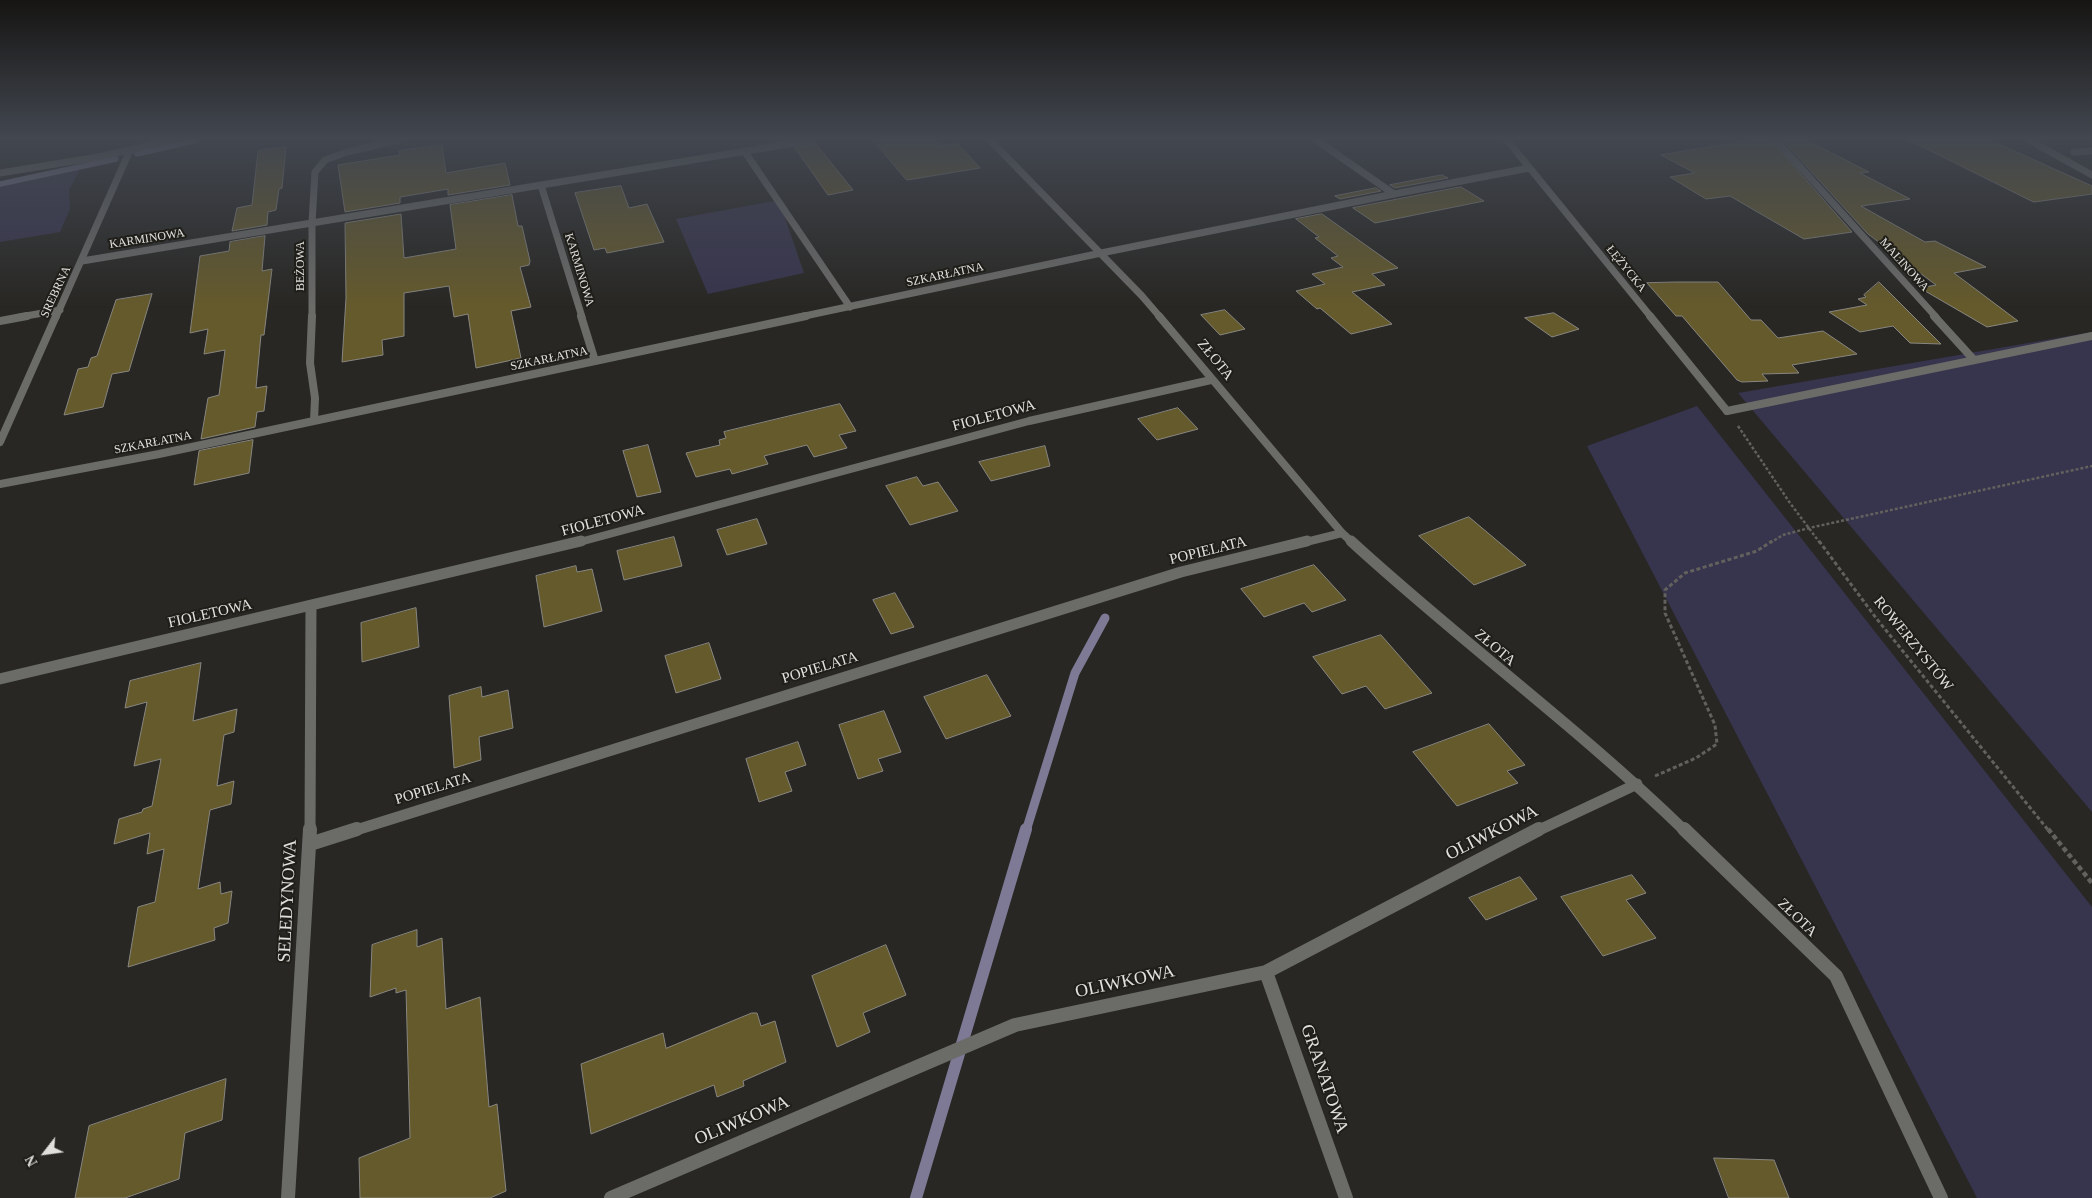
<!DOCTYPE html>
<meta charset="utf-8">
<style>
body{margin:0}
#map{position:relative;width:2092px;height:1198px;overflow:hidden;background:#282723;font-family:Georgia,serif}
canvas{display:block}
.north{position:absolute;left:20px;top:1128px;width:50px;height:50px;-webkit-text-stroke:4px #1f1e19;paint-order:stroke;rotate:240deg;font-size:14px;font-weight:700;line-height:20px;text-align:center;color:#e1e0dd}
.north::after{content:'';display:block;margin:auto;width:18px;height:22px;background:#e1e0dd;clip-path:polygon(50% 0,100% 100%,50% 72%,0 100%)}
</style>
<div id="map">
<canvas width="2092" height="1198"></canvas>
<div class="north">N</div>
</div>
<script>
const context = document.querySelector('canvas').getContext('2d');
context.lineJoin = 'round';
function fillPath(path, color) {
  context.fillStyle = color;
  context.fill(path, 'evenodd');
}
function trace(path, color, width, dash) {
  context.strokeStyle = color;
  context.lineWidth = width;
  context.lineCap = dash ? 'butt' : 'round';
  context.setLineDash(dash || []);
  context.stroke(path);
}
function drawText(font, color, halo, rows, align = 'center') {
  context.font = font + ' Georgia,serif';
  context.lineWidth = 4;
  context.setLineDash([]);
  context.textBaseline = 'middle';
  context.strokeStyle = halo;
  context.fillStyle = color;
  for (const [text, x, y, turn = 0] of rows) {
    context.save();
    context.translate(x, y);
    context.rotate((+turn || 0) * Math.PI / 180);
    context.textAlign = isNaN(turn) ? turn : align;
    if (halo) context.strokeText(text, 0, 0);
    context.fillText(text, 0, 0);
    context.restore();
  }
}
fillPath(new Path2D(`
 M81,167L69,190L70,209L60,232L0,242V182C28,178 55,176 81,167Z
 M774,201L784,215L804,273L708,294L676,219Z
 M2092,332V812L1738,393Z
 M1697,406L2092,907V1198H1977L1587,446Z`), '#37344d');
trace(new Path2D(`
 M137,154L197,140
 M0,184L116,159`), '#7e7a96', 5.5);
trace(new Path2D(`
 M1026,831L1075,673L1105,618`), '#7e7a96', 9);
trace(new Path2D(`
 M916,1198L1026,829`), '#7e7a96', 12);
const building = new Path2D(`
 M873,140H935L941,146L957,143L980,168L907,180Z
 M1751,140H1771L1852,232L1804,239L1730,196L1706,199L1670,177L1695,173L1661,155Z
 M1783,140H1806L1869,172L1860,173L1910,199L1861,206L1925,242L1935,241L1986,267L1954,273L2018,321L1987,327L1920,288L1936,285L1868,234Z
 M1909,140H1990L2092,186V194L2034,202Z
 M816,144L853,190L828,195L795,148Z
 M442,145L446,173L505,163L510,185L448,195V189L400,197V203L345,212L338,165L400,155L399,151Z
 M286,147L282,188L279,189L276,210L268,212L267,225L232,231L237,208L252,205L258,151Z
 M1442,175L1448,178L1395,188L1390,185Z
 M621,186L629,208L647,204L664,242L607,253L605,248L594,250L575,193Z
 M1461,187L1484,201L1375,223L1353,208Z
 M1376,188L1381,191L1340,199L1335,196Z
 M512,195L518,226H522L530,261L529,265L520,267L531,307L511,311L521,358L476,368L468,314L454,317L449,286L404,293V336L382,340L383,355L342,362L346,298L345,223L401,214L404,258L456,249L450,205Z
 M1322,214L1398,268L1372,274L1385,285L1352,292L1392,324L1351,334L1320,308L1317,309L1296,291L1325,284L1312,274L1343,267L1331,258L1338,256L1315,238L1319,237L1296,219Z
 M265,236L262,271L272,269L264,335H261L256,388L267,386L264,411L257,412L255,427L201,439L208,398L219,395L225,350L204,354L208,329L190,333L200,256L229,251L230,242Z
 M1675,282H1718L1751,320H1761L1778,338L1823,331L1857,354L1792,365L1799,373L1762,374L1768,381L1742,382L1737,380L1682,316H1676L1647,283Z
 M1879,282L1941,344L1910,343L1893,326L1860,332L1829,312L1867,305L1858,299L1866,297L1864,295Z
 M152,294L129,371L112,374L103,407L64,415L78,369L88,367L91,358L97,356L116,300Z
 M1225,310L1245,329L1220,335L1201,315Z
 M1554,313L1579,329L1552,337L1525,318Z
 M840,404L856,431L839,435L847,448L814,457L807,445L764,456L768,464L732,474L730,469L696,477L686,453L720,445L719,440L726,438L724,432Z
 M1178,408L1198,429L1157,440L1138,419Z
 M253,440L249,473L194,485L199,451Z
 M648,445L661,492L637,497L623,451Z
 M1045,446L1050,466L991,481L979,462Z
 M917,477L923,486L938,482L958,511L910,525L886,486Z
 M1469,517L1526,565L1474,585L1419,536Z
 M757,519L767,544L727,555L717,530Z
 M674,537L682,566L624,580L617,551Z
 M1314,565L1346,600L1312,612L1304,603L1264,617L1241,589Z
 M576,566L577,572L592,569L602,611L544,627L536,576Z
 M895,593L914,627L891,634L873,600Z
 M416,608L419,647L362,662L361,623Z
 M1381,635L1432,693L1385,709L1366,686L1342,694L1313,657Z
 M709,643L721,679L676,693L665,656Z
 M201,663L193,721L237,709L234,732L224,735L217,786L234,781L231,804L210,810L198,889L220,882L221,894L232,891L228,923L214,928L215,940L128,967L138,907L155,902L164,849L147,854L150,833L114,844L119,819L142,812L143,809L152,806L161,759L134,766L147,702L125,708L130,681Z
 M987,675L1011,716L946,739L924,697Z
 M481,687L482,697L508,690L513,728L479,737L481,760L454,768L449,696Z
 M884,711L901,752L878,759L883,771L858,779L839,725Z
 M1489,724L1525,765L1507,771L1518,783L1457,806L1413,752Z
 M798,742L806,765L785,772L792,791L759,802L746,759Z
 M1632,875L1646,893L1626,900L1656,938L1603,956L1561,897Z
 M1520,877L1537,899L1486,920L1469,898Z
 M417,930V947L442,938L446,1009L480,997L489,1107L497,1104L506,1191L490,1198H360L359,1158L410,1138L406,990L396,993V988L370,997L372,945Z
 M886,945L906,995L863,1013L870,1032L837,1047L812,976Z
 M752,1013H757L761,1026L775,1021L786,1062L743,1081L744,1086L717,1097L714,1085L591,1134L581,1064L663,1033L666,1048Z
 M226,1079L222,1120L185,1133L179,1179L125,1198H75L89,1126Z
 M1714,1158L1774,1160L1789,1198H1729Z`);
fillPath(building, '#655a2b');
trace(building, '#888681', 1);
trace(new Path2D(`
 M1738,426L1790,503L1820,543
 M1770,543L1783,535L1809,528L2092,466`), '#62615d', 2.5, [3, 2]);
trace(new Path2D(`
 M1819,541L1876,618L2049,831
 M1655,776L1696,758L1717,744L1715,725L1665,613V590L1685,573L1757,551L1772,541`), '#62615d', 3, [4, 2.5]);
trace(new Path2D(`
 M2048,829L2092,883`), '#62615d', 4.5, [5, 3]);
trace(new Path2D(`
 M2074,152L2092,151
 M1394,194L1529,168`), '#6b6b68', 7);
trace(new Path2D(`
 M1727,411L2092,336`), '#6b6b68', 8);
trace(new Path2D(`
 M990,140L1142,296L1160,317
 M1507,140L1651,317
 M1776,140L1936,317
 M2029,140L2092,175
 M745,152L850,307
 M541,185L582,317
 M82,261L813,140
 M20,317L60,310
 M56,317L130,150
 M312,317V223L315,172L325,160L347,152L398,140
 M800,317L1101,253L1394,194L1316,140`), '#6b6b68', 7);
trace(new Path2D(`
 M312,316L310,363L315,398L314,421
 M581,316L595,361
 M1159,316L1342,533L1353,543
 M1650,316L1727,411
 M1934,316L1974,360
 M0,321L27,316
 M0,442L56,316
 M0,484L159,454L806,316
 M576,543L1029,421L1211,380
 M1302,543L1342,533`), '#6b6b68', 8);
trace(new Path2D(`
 M1351,541C1460,641 1579,728 1685,831
 M0,679L581,541
 M310,831L311,605
 M353,831L1181,572L1307,541
 M1537,831L1637,784`), '#6b6b68', 11);
trace(new Path2D(`
 M1684,829L1836,976L1941,1198
 M310,844L357,829
 M1266,972L1346,1198
 M288,1198L310,829
 M611,1198L1015,1025L1266,972L1539,829`), '#6b6b68', 14);
trace(new Path2D(`
 M0,173L98,157L174,140`), '#6b6b68', 7);
const sky = context.createLinearGradient(0, 0, 0, 308);
sky.addColorStop(0, '#161513');
sky.addColorStop(0.45, '#424750');
sky.addColorStop(1, '#42475000');
context.fillStyle = sky;
context.fillRect(0, 0, 2092, 308);
drawText('12px', '#e1e0dd', '#1f1e19', [
 ["KARMINOWA",147,239,-9],
 ["MALINOWA",1904,265,48],
 ["BEŻOWA",301,266,-90],
 ["ŁĘŻYCKA",1626,269,51],
 ["KARMINOWA",579,270,73],
 ["SZKARŁATNA",945,275,-12],
 ["SREBRNA",56,292,-65],
 ["SZKARŁATNA",549,359,-12],
 ["SZKARŁATNA",153,443,-11]
]);
drawText('15px', '#e1e0dd', '#1f1e19', [
 ["ZŁOTA",1215,360,51],
 ["FIOLETOWA",994,416,-15],
 ["FIOLETOWA",603,521,-15],
 ["POPIELATA",1208,551,-14],
 ["FIOLETOWA",210,614,-13],
 ["ROWERZYSTÓW",1913,644,51],
 ["ZŁOTA",1495,648,40],
 ["POPIELATA",820,668,-17],
 ["POPIELATA",433,789,-17],
 ["ZŁOTA",1797,918,44]
]);
drawText('18px', '#e1e0dd', '#1f1e19', [
 ["OLIWKOWA",1492,833,-27],
 ["SELEDYNOWA",288,901,-87],
 ["OLIWKOWA",1125,982,-12],
 ["GRANATOWA",1324,1079,71],
 ["OLIWKOWA",742,1121,-23]
]);
</script>
